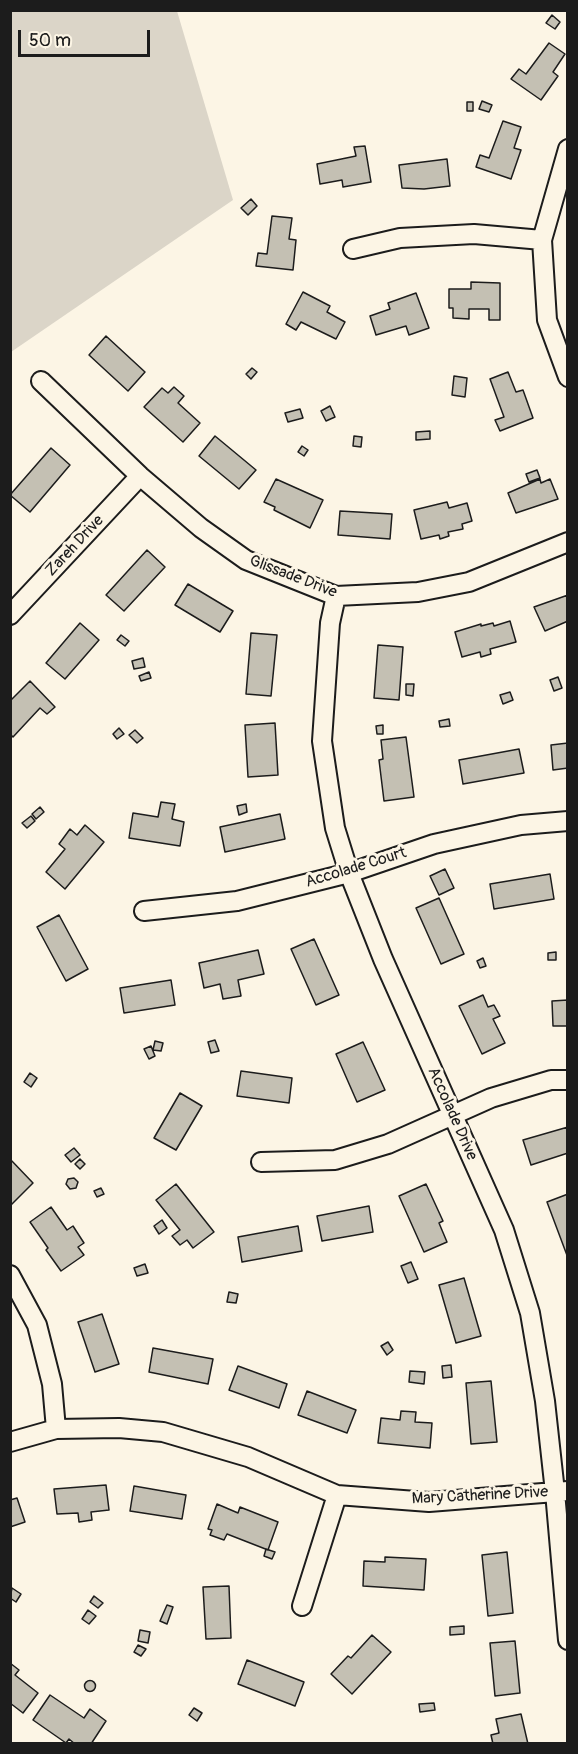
<!DOCTYPE html>
<style>
body{margin:0}
#map{position:relative;width:578px;height:1754px;overflow:hidden;background:#fcf5e5;font-family:Pangolin,sans-serif}
canvas{display:block}
.frame{position:absolute;inset:0;border:12px solid #1c1c1c;pointer-events:none}
.scale{position:absolute;left:18px;top:30px;width:132px;height:27px;box-sizing:border-box;border:3px solid #1c1c1c;border-top:0;padding-left:8px;font-size:18px;line-height:21px;white-space:nowrap;color:#1c1c1c;-webkit-text-stroke:4px #fcf5e5;paint-order:stroke}
</style>
<div id="map">
<canvas width="578" height="1754"></canvas>
<div class="frame"></div>
<div class="scale">50 m</div>
</div>
<script>
const context = document.querySelector('canvas').getContext('2d');
context.lineJoin = 'round';
function fillPath(path, color) {
  context.fillStyle = color;
  context.fill(path, 'evenodd');
}
function trace(path, color, width, dash) {
  context.strokeStyle = color;
  context.lineWidth = width;
  context.lineCap = dash ? 'butt' : 'round';
  context.setLineDash(dash || []);
  context.stroke(path);
}
function drawText(font, color, halo, rows, align = 'center') {
  context.font = font + ' Pangolin,sans-serif';
  context.lineWidth = 6;
  context.setLineDash([]);
  context.textBaseline = 'middle';
  context.strokeStyle = halo;
  context.fillStyle = color;
  for (const [text, x, y, turn = 0] of rows) {
    context.save();
    context.translate(x, y);
    context.rotate((+turn || 0) * Math.PI / 180);
    context.textAlign = isNaN(turn) ? turn : align;
    if (halo) context.strokeText(text, 0, 0);
    context.fillText(text, 0, 0);
    context.restore();
  }
}
fillPath(new Path2D(`
 M11,10L177,11L233,200L11,352Z`), '#dbd5c8');
const building = new Path2D(`
 M552,15L560,22L555,29L546,23Z
 M549,43L565,54L553,72L558,76L541,100L511,79L519,69L526,74Z
 M482,101L492,105L489,112L479,109Z
 M467,102H473V111H467Z
 M503,121L521,127L514,148L521,150L511,179L476,167L480,155L489,158Z
 M365,146L371,182L343,187L342,180L320,184L317,164L356,156L354,147Z
 M447,159L450,186L424,189L402,188L399,165Z
 M251,199L257,206L248,215L241,208Z
 M272,216L292,218L289,239L296,240L293,270L256,266L258,253L267,254Z
 M471,282L500,283V320H489V309H469V319L453,318V308H449V289H471Z
 M303,292L330,306L327,312L345,322L336,339L301,322L296,330L286,324Z
 M416,293L429,328L409,335L406,326L376,335L370,316L390,309L388,303Z
 M106,336L145,372L128,391L89,355Z
 M252,368L257,372L251,379L246,374Z
 M508,372L516,392L523,390L533,418L500,431L495,420L504,417L490,379Z
 M454,376L467,378L465,397L452,395Z
 M174,387L184,396L178,403L200,423L183,442L144,407L162,388L168,393Z
 M330,406L335,417L326,421L321,411Z
 M300,409L303,418L288,422L285,413Z
 M430,431V439L416,440V432Z
 M215,436L256,470L239,489L199,456Z
 M354,436L362,437L361,447L353,446Z
 M302,446L308,450L304,456L298,452Z
 M51,448L70,465L30,512L10,495Z
 M537,470L540,478L529,482L526,474Z
 M276,479L323,500L310,528L274,510L275,507L264,502Z
 M540,479L541,483L550,479L558,499L516,513L508,493Z
 M447,502L449,508L467,503L472,521L462,524L463,529L448,532L449,536L440,539L439,535L421,539L414,510Z
 M340,511L392,514L390,539L338,535Z
 M147,550L165,567L124,611L106,595Z
 M188,584L233,611L220,632L175,605Z
 M568,595V621L545,631L534,607Z
 M510,621L516,642L490,649L491,654L481,657L480,652L462,657L455,632L481,624V626L493,623L494,626Z
 M80,623L99,640L65,679L46,663Z
 M251,633L277,635L271,696L246,694Z
 M121,635L129,641L125,646L117,640Z
 M378,645L403,647L399,700L374,698Z
 M143,658L145,667L134,669L132,661Z
 M149,672L151,678L141,681L139,676Z
 M558,677L562,688L554,691L550,680Z
 M30,681L55,707L47,714L40,708L13,737L10,734V701Z
 M406,684H414L413,696L406,695Z
 M510,692L513,700L503,704L500,695Z
 M449,719L450,726L440,727L439,721Z
 M275,723L278,775L248,777L245,725Z
 M383,725V734H377L376,726Z
 M119,728L124,734L117,739L113,734Z
 M135,730L143,738L137,743L129,735Z
 M406,737L414,797L384,801L379,760L383,759L381,740Z
 M568,743V768L553,770L551,745Z
 M519,749L524,773L463,784L459,760Z
 M161,802L175,804L172,819L184,822L180,846L129,838L133,813L158,817Z
 M246,804L247,812L239,815L237,806Z
 M40,807L44,812L36,819L32,814Z
 M280,814L285,839L225,852L220,827Z
 M31,816L35,821L27,828L22,823Z
 M85,825L104,842L65,889L46,872L65,849L59,844L70,829L77,835Z
 M445,869L454,888L439,895L430,876Z
 M550,874L554,899L494,909L490,884Z
 M439,898L464,954L441,964L416,908Z
 M59,915L88,969L66,981L37,927Z
 M314,939L339,995L316,1005L291,949Z
 M258,950L264,974L238,980L241,996L223,999L220,984L204,988L199,963Z
 M556,952V960H548V953Z
 M483,958L486,966L480,968L477,961Z
 M171,980L175,1005L124,1013L120,988Z
 M483,995L488,1007L494,1005L500,1016L493,1019L505,1043L482,1054L459,1006Z
 M568,1000V1026H553L552,1001Z
 M215,1040L219,1051L211,1053L208,1042Z
 M155,1041L163,1043L161,1051L153,1050Z
 M363,1042L385,1090L357,1102L336,1054Z
 M151,1046L155,1056L149,1059L144,1049Z
 M241,1071L292,1078L289,1103L237,1096Z
 M30,1073L37,1078L31,1087L24,1082Z
 M180,1093L202,1106L176,1150L154,1138Z
 M568,1127V1153L531,1165L523,1140Z
 M74,1148L80,1155L71,1162L65,1155Z
 M10,1159L33,1183L10,1206Z
 M80,1159L85,1164L80,1169L75,1164Z
 M74,1178L78,1182L76,1188L70,1189L66,1184L68,1179Z
 M176,1184L214,1232L193,1248L187,1240L180,1245L172,1236L180,1230L156,1200Z
 M426,1184L443,1221L439,1223L447,1242L424,1252L399,1196Z
 M101,1188L104,1194L97,1197L94,1191Z
 M568,1194V1258L547,1202Z
 M369,1206L373,1232L322,1241L317,1216Z
 M51,1207L67,1230L73,1226L84,1243L78,1247L84,1255L61,1271L46,1250L48,1248L30,1222Z
 M162,1220L167,1228L159,1234L154,1226Z
 M298,1226L302,1251L242,1262L238,1237Z
 M411,1262L418,1279L408,1283L401,1266Z
 M145,1264L148,1273L137,1276L134,1268Z
 M464,1278L481,1336L456,1343L439,1285Z
 M229,1292L238,1294L236,1303L227,1302Z
 M102,1314L119,1364L95,1372L78,1322Z
 M388,1342L393,1350L387,1355L381,1346Z
 M153,1348L213,1359L208,1384L149,1372Z
 M451,1365L452,1377L443,1378L442,1366Z
 M238,1366L287,1384L279,1408L229,1390Z
 M410,1371L425,1372L424,1384L409,1382Z
 M491,1381L497,1442L471,1444L466,1383Z
 M307,1391L356,1410L347,1433L298,1415Z
 M401,1411L416,1412L415,1422L432,1423L430,1448L378,1443L381,1418L400,1420Z
 M106,1485L109,1510L91,1512L92,1520L79,1522L78,1513L57,1514L54,1489Z
 M134,1486L186,1495L182,1519L130,1511Z
 M17,1498L25,1522L10,1527V1500Z
 M217,1504L238,1513L240,1507L278,1522L268,1550L227,1534L224,1540L210,1535L212,1530L208,1529Z
 M266,1549L275,1552L272,1559L264,1556Z
 M507,1552L513,1613L488,1616L482,1555Z
 M385,1557L426,1559L424,1590L363,1586L364,1561L385,1562Z
 M229,1586L231,1638L206,1639L203,1587Z
 M12,1588L21,1594L16,1602L10,1598Z
 M94,1596L103,1603L98,1608L90,1602Z
 M167,1605L173,1607L167,1624L160,1621Z
 M88,1610L96,1616L89,1624L82,1619Z
 M464,1626V1634L450,1635V1627Z
 M140,1630L150,1632L148,1643L138,1641Z
 M372,1635L391,1652L352,1694L331,1674L348,1656L351,1658Z
 M515,1641L520,1693L495,1696L490,1643Z
 M138,1645L146,1649L141,1656L134,1652Z
 M247,1660L304,1682L295,1706L238,1684Z
 M10,1663L19,1670L15,1675L38,1693L23,1713L10,1703Z
 M84.5 1686a5.5 5.5 0 1 1 11 0a5.5 5.5 0 1 1-11 0Z
 M50,1695L84,1718L90,1709L106,1721L91,1744H75L69,1739L66,1743L33,1720Z
 M434,1703L435,1710L420,1712L419,1704Z
 M194,1708L202,1713L197,1721L189,1715Z
 M521,1714L528,1744H493L491,1735L499,1733L496,1719Z`);
fillPath(building, '#c4c0b3');
trace(building, '#1c1c1c', 1.5);
const minor = new Path2D(`
 M568,149L542,240L547,320L568,377
 M353,249L400,238L474,234L542,240
 M41,381L140,476L201,528L246,560L336,596L418,592L469,582L568,542
 M336,596L330,623L322,741L335,828L349,873L383,959L504,1230L530,1313L545,1401L555,1492L568,1640
 M10,615L140,476
 M144,911L237,901L349,873L434,844L521,825L568,821
 M261,1162L335,1160L388,1144L491,1098L551,1080H568
 M10,1275L37,1325L52,1384L56,1429
 M10,1442L56,1429L119,1428L163,1432L248,1457L337,1495L429,1502L568,1491
 M302,1606L337,1495`);
trace(minor, '#1c1c1c', 22);
trace(minor, '#fcf5e5', 18);
drawText('16px', '#1c1c1c', '#fcf5e5', [
 ["Zareh Drive",75,546,-47],
 ["Glissade Drive",293,577,21],
 ["Accolade Court",356,868,-17],
 ["Accolade Drive",452,1114,66],
 ["Mary Catherine Drive",480,1496,-3]
]);
</script>
